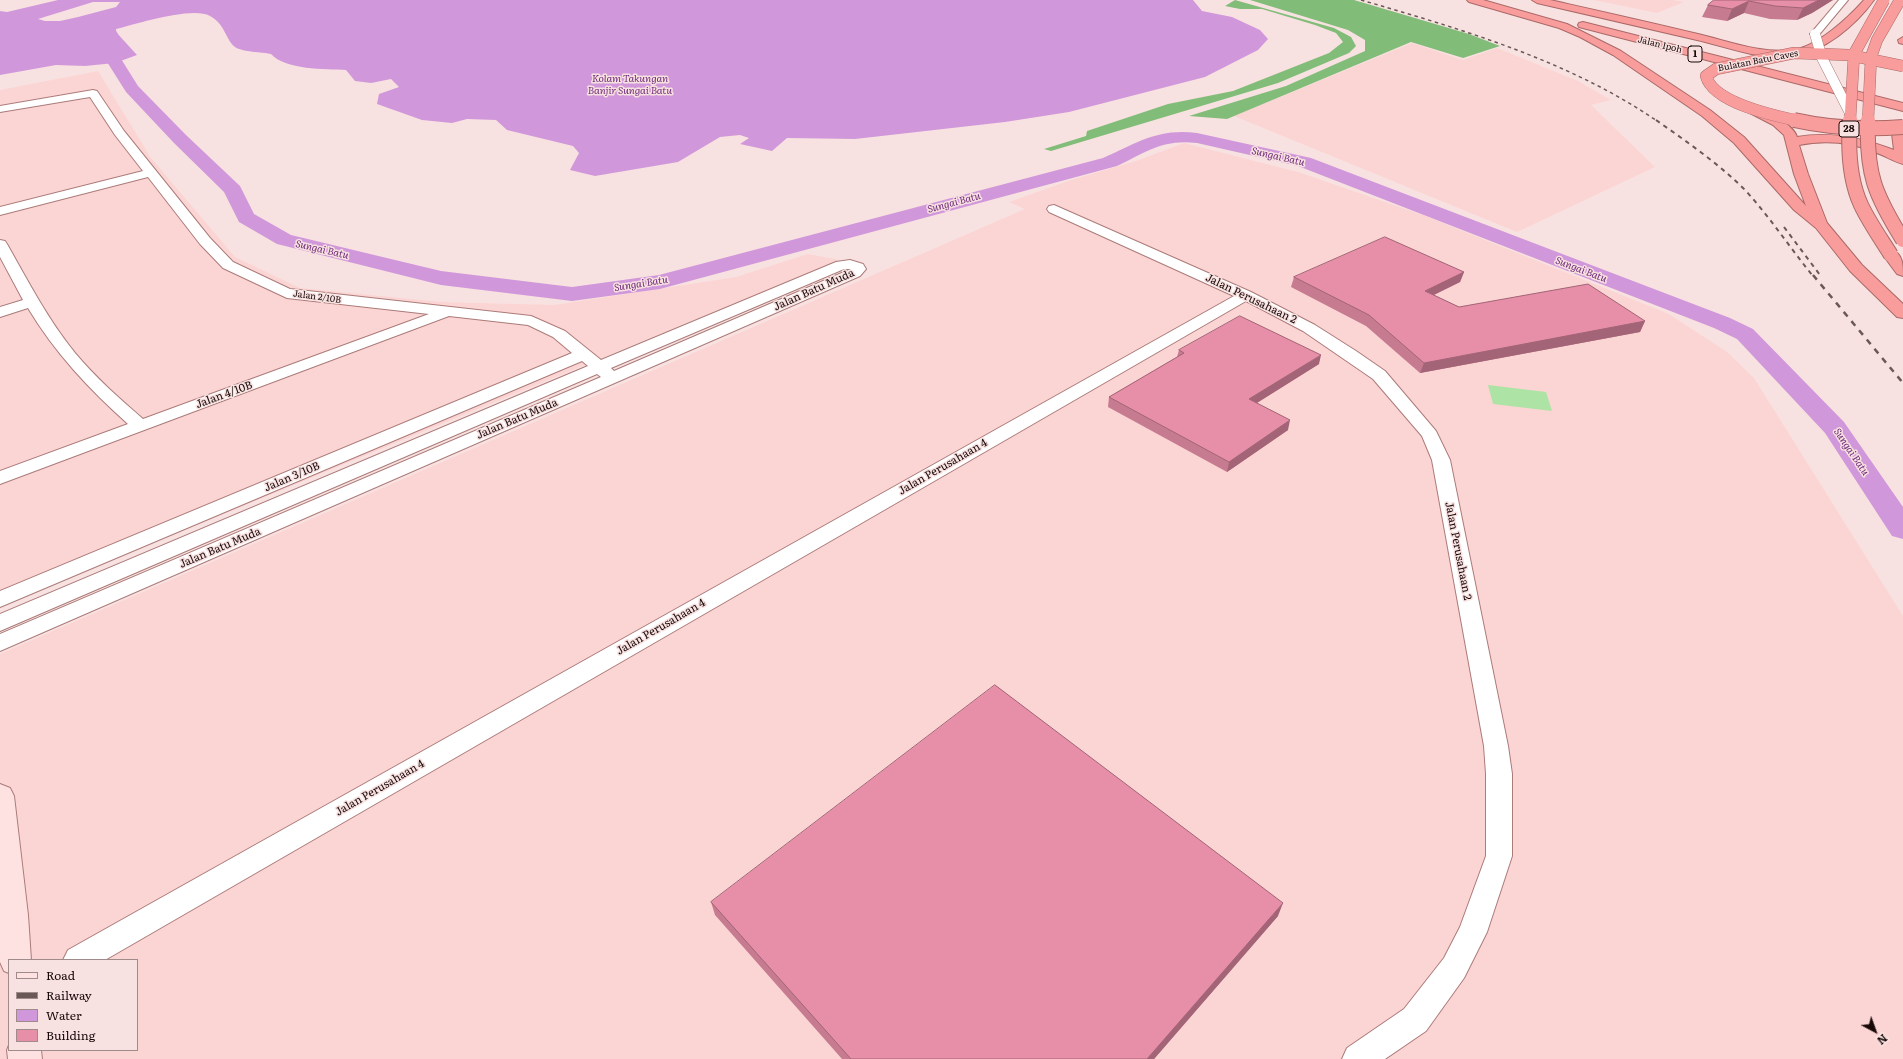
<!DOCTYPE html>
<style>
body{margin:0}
#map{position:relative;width:1903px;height:1059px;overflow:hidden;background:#f8e2e1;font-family:Literata,serif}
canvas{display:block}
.legend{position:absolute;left:8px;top:959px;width:130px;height:92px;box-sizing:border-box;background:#f8e2e1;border:1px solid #9e8b8a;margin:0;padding:5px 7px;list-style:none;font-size:12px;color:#180808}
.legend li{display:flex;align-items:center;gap:8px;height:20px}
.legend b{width:20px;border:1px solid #9e8b8a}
.north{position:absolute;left:1855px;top:1011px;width:40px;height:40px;-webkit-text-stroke:3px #f8e2e1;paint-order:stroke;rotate:139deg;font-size:11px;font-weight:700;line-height:16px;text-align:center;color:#180808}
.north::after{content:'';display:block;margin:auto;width:14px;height:18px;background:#180808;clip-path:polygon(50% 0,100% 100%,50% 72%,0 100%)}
</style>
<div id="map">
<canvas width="1903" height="1059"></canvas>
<ul class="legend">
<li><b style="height:5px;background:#fde2e1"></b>Road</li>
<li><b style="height:5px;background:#6a5857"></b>Railway</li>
<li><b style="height:11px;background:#d098da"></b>Water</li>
<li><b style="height:11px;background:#e78fa9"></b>Building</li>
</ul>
<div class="north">N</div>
</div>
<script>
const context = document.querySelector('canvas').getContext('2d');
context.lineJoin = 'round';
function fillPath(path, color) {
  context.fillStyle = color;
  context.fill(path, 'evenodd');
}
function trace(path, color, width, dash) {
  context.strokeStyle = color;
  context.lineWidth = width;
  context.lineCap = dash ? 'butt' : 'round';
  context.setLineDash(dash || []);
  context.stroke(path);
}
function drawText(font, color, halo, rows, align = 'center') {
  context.font = font + ' Literata,serif';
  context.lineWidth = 3;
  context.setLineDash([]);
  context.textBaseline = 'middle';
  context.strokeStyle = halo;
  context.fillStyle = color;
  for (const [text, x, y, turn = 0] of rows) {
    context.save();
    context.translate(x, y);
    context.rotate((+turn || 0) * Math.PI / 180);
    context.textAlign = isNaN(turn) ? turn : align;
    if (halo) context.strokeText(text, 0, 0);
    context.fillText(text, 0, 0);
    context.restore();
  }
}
fillPath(new Path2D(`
 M1594,0H1673L1684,2L1657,13Z
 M1412,43L1463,60L1497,48L1578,81L1611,100L1591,105L1655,167L1517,232L1234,116Z
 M98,71L151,158L235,257L300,288L441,302L554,305L736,277L808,254L840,260L0,606V90Z
 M1184,143L1298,172L1423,215L1669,314L1727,352L1754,378L1903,616V1059H0V654L1025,209L1009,202L1071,180L1136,161ZM9,960H137V1050H9Z`), '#fbd5d4');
fillPath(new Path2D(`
 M1488,385L1546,392L1552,411L1493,404Z`), '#ade3a4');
fillPath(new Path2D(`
 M1235,0L1334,28L1351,37L1356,46L1349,53L1278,83L1051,151L1044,149L1086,136L1087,131L1168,104L1233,91L1329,53L1343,42L1336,33L1315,25L1262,9H1240L1225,6Z
 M1250,0H1354L1469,34L1500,46L1463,58L1411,42L1227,119L1189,116L1286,86L1365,51V40L1348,30Z`), '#82bc79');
fillPath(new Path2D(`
 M58,0H1193L1202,11L1232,17L1260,30L1268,39L1258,50L1205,77L1069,112L1005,122L855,139L787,138L772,151L740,144L749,138L740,135L720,137L678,162L595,176L570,170L579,153L573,146L507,130L496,120L467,119L452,123L422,120L377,104L379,94L399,87L391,79L371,83L355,81L346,70C325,69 285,70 271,54C262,52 242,52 235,47C225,39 226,25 210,16C192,6 137,24 116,29V32L137,55L115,63L85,66L56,65L0,75V11L7,12ZM93,2H120L116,7L78,17L60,21H45L38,19Z`), '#d098da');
fillPath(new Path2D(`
 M108,24L113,25L124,45L118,54L138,86L186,135L240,186L254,214L291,235L441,271L572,287L659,275L1103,158C1137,143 1158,128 1197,133L1311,158L1730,318L1753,329L1844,422L1903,507V539L1892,536L1825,433L1737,339L1714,328L1298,166L1197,143C1162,139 1147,152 1117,166L660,289L572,301L441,285L277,244L239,222L224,192L174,143L126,92L102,54L109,45L101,28L103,25Z`), '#d098da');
const street = new Path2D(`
 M1839,0H1848L1818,36H1812L1810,34L1812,32Z
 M93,90L97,91L124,131L210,238L233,262L290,289L531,316L565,331L601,360L836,262L850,260L863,264L866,269L860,276L0,651V634L601,377L597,374L0,631V614L588,366L582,361L0,607V591L572,353L553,337L528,325L449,316L0,484V471L128,424C89,389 55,353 28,308L0,317V307L23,300L0,257V240L5,241L7,244C28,281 48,320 75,353C95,377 119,398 143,419L429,314L287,298L223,268L200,244L148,177L0,215V207L143,171L115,135L90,97L0,112V106ZM844,269H851L614,371L611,368Z
 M1054,205L1251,292L1315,325L1356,351L1385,371L1436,431L1450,460L1508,746L1512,774V856L1487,932L1464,978L1426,1031L1385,1059H1342L1347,1048L1404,1009L1444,958L1460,927L1486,856V774L1484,746L1432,460L1422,436L1373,379L1303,331L1246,301L105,960H63L68,950L1234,296L1049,212L1047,209L1049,206Z`);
const secondary = new Path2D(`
 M0,784L10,788L14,796L28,915L31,960H9V973L4,971L0,962Z
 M9,1045V1050H41L42,1059H8L7,1050Z`);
const highway = new Path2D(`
 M1467,0H1483L1567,24L1621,51L1710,110L1744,137L1806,206L1794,174L1784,135L1773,125L1748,112L1746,109L1748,106C1760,103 1794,125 1797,137C1831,131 1863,138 1894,150L1892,134L1898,125L1903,124V164C1894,162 1884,155 1874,152C1850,142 1825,140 1799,145L1808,174L1827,223L1862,265L1903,304V318L1897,317L1850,271L1816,228L1794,210L1734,143L1702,116L1613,55L1580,37L1559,28L1469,2Z
 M1532,0H1550C1599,11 1649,22 1698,34C1728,41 1761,54 1793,50C1818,46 1848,18 1864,0H1874C1856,25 1824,52 1793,56C1761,61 1728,47 1697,40C1644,28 1591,15 1537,3Z
 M1583,22L1903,103V111L1579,27L1578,25L1579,23Z
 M1903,37V44L1899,43L1898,40Z
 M1891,250C1903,253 1903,265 1903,276L1897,274L1883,255L1885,252Z`);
trace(street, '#ab7b79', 2);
trace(secondary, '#ab7b79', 2);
trace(highway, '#aa6968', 2);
fillPath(street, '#fff');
fillPath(secondary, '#fde2e1');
fillPath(highway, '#f89d9b');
trace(new Path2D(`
 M1361,0C1461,29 1570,61 1657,121`), '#6a5857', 1.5, [3.5, 3.5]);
trace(new Path2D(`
 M1656,120C1687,142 1718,163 1745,190C1770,217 1790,248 1813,276
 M1784,227L1820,275`), '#6a5857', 2, [4.5, 4.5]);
trace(new Path2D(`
 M1813,275L1903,383`), '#6a5857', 2.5, [6, 6]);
const streetBridge = new Path2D(`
 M1815,34L1822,58L1850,113`);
const highwayBridgeFar1 = new Path2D(`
 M1799,121C1775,116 1713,103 1706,76L1716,69L1794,53L1849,55L1903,66
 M1850,121L1854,54L1884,0
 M1868,121L1871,57L1877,40L1900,0`);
const highwayBridge = new Path2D(`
 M1794,120C1830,128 1866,130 1903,127
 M1850,120C1848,148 1849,179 1861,205C1869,222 1881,239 1891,255
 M1868,120C1866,174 1875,195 1903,240`);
trace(streetBridge, '#ab7b79', 11, []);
trace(highwayBridgeFar1, '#aa6968', 12, []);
trace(highwayBridge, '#aa6968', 16, []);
trace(streetBridge, '#fff', 10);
trace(highwayBridgeFar1, '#f89d9b', 11);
trace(highwayBridge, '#f89d9b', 14);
fillPath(new Path2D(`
 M1714,0H1833L1812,13L1797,20L1770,19L1744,13L1727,21L1702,17L1708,5Z
 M1464,272L1460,282L1434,295L1459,307L1645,321L1640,332L1420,373L1366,326L1291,287L1294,277Z
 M1179,350L1319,364L1257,403L1288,430L1227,472L1108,407L1109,397L1177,357Z
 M711,902L1278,916L1154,1059H842L715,915Z`), '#c77b91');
fillPath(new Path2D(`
 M1819,0H1833L1812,13L1797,20L1803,8Z
 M1749,1L1744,13L1727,21L1732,9Z
 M1464,272L1460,282L1421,301L1425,291Z
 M1645,321L1640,332L1420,373L1424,363Z
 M1321,355L1319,364L1247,409L1249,399Z
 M1290,420L1288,430L1227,472L1229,462Z
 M1283,903L1278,916L1154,1059H1147Z`), '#a26476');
const building = new Path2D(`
 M1714,0H1819L1803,8L1775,6L1749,1L1732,9L1708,5Z
 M1385,237L1464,272L1425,291L1459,307L1588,284L1645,321L1424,363L1369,315L1294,277Z
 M1240,316L1321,355L1249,399L1290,420L1229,462L1109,397L1184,353L1179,350Z
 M995,685L1283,903L1147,1059H851L711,902Z`);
fillPath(building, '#e78fa9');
trace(building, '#a26476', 1);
drawText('9px', '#180808', '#f8e2e1', [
 ["Jalan Ipoh",1660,45,14],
 ["Bulatan Batu Caves",1758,61,-11],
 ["Jalan 2/10B",317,297,8]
]);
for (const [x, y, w] of [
 [1695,54,14],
 [1849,129,20]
]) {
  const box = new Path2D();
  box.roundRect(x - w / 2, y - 8, w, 16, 3);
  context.fillStyle = '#f8e2e1';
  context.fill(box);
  trace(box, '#180808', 1);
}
drawText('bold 10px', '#180808', null, [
 ["1",1695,54],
 ["28",1849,129]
]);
drawText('italic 10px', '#6e2b7a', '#f8e2e1', [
 ["Kolam Takungan",630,79],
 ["Banjir Sungai Batu",630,91],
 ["Sungai Batu",1278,157,13],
 ["Sungai Batu",954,203,-15],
 ["Sungai Batu",322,250,13],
 ["Sungai Batu",1581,270,21],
 ["Sungai Batu",641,284,-9],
 ["Sungai Batu",1851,452,56]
]);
drawText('11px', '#180808', '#f8e2e1', [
 ["Jalan Batu Muda",814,290,-24],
 ["Jalan Perusahaan 2",1251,299,26],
 ["Jalan 4/10B",224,395,-20],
 ["Jalan Batu Muda",517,419,-23],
 ["Jalan Perusahaan 4",943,467,-30],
 ["Jalan 3/10B",292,477,-23],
 ["Jalan Batu Muda",220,548,-23],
 ["Jalan Perusahaan 2",1458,551,79],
 ["Jalan Perusahaan 4",661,627,-30],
 ["Jalan Perusahaan 4",380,788,-30]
]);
</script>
